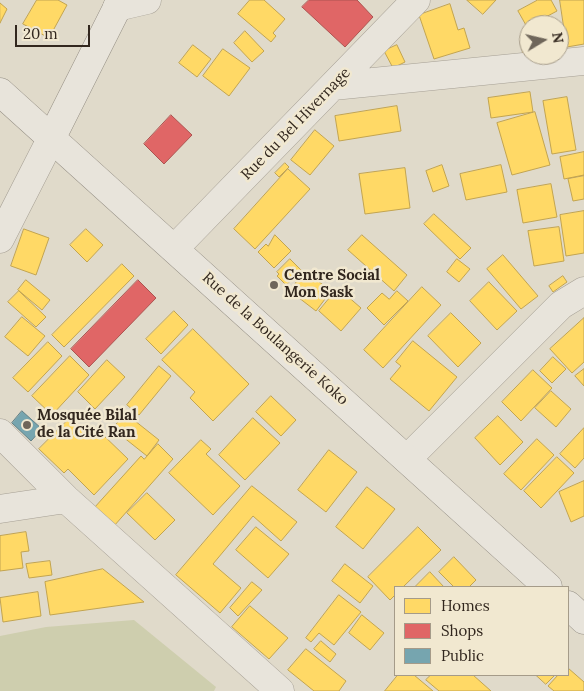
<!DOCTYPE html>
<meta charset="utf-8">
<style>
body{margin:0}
#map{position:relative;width:584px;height:691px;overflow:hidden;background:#e0daca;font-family:Lora,serif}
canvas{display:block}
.legend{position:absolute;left:394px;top:586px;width:175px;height:90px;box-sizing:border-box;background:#f1e8d0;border:1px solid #a59b89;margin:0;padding:6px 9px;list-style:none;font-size:15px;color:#32271e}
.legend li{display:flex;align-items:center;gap:10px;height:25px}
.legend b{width:25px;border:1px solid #a59b89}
.north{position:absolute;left:519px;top:15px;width:50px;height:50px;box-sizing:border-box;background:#f1e8d0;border:1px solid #a59b89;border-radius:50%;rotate:81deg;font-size:14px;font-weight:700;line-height:20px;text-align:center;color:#32271e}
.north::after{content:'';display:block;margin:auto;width:18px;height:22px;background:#6f665a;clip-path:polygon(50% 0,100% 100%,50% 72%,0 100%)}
.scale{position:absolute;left:15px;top:25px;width:75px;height:22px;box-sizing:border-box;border:2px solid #32271e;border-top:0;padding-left:6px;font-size:15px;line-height:18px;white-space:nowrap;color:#32271e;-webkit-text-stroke:4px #f1e8d0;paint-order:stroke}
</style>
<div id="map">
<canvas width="584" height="691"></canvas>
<ul class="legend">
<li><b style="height:14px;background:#ffd966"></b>Homes</li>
<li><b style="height:14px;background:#e06666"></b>Shops</li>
<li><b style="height:14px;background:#76a5af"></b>Public</li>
</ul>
<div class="north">N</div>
<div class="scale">20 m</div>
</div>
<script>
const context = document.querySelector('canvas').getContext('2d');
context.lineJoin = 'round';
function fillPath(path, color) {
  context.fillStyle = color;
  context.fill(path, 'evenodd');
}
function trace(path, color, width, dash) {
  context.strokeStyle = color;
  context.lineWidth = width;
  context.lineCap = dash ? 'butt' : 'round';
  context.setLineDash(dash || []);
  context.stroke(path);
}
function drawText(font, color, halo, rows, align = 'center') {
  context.font = font + ' Lora,serif';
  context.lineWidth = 5;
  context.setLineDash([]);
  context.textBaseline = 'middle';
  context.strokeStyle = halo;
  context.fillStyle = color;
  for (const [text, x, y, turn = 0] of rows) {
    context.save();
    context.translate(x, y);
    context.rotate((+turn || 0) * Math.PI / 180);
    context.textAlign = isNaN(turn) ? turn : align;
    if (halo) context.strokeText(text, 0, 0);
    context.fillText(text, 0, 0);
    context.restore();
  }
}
fillPath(new Path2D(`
 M134,620L216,687L214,691H0V636L46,627Z`), '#ceceae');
const homes = new Path2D(`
 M37,0H58L67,5L49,38L23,24Z
 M250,0H264L285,19L273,33L276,36L271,42L238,14Z
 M467,0H496L483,14Z
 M538,0H551L557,11L527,27L518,11Z
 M560,0H584V44L567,47Z
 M0,3L7,9L0,23Z
 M450,4L458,30L464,28L470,48L434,59L419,15Z
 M245,31L264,51L252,62L234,43Z
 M529,43V55L525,63L521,44Z
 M193,45L211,59L197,77L179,63Z
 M397,45L405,62L393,68L384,51Z
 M223,49L250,68L229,96L203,76Z
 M530,92L533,112L491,118L488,98Z
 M567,97L576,150L552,154L543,101Z
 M397,106L401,131L339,141L335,116Z
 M535,112L550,165L512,175L497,123Z
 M315,130L334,146L310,175L291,160Z
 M584,152V175L564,179L560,157Z
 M285,163L289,167L279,177L275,173Z
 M442,165L449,186L433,192L426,171Z
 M501,165L507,192L466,200L460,174Z
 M405,168L410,208L365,214L359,174Z
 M288,169L310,189L255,249L234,229Z
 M584,176V199L573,201L568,179Z
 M551,184L557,217L523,223L517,190Z
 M584,211V253L566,256L560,215Z
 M434,214L471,248L460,259L424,224Z
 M559,227L564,261L534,266L528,231Z
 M24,229L49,238L36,275L11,266Z
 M86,229L103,245L87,262L70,245Z
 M275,235L291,251L274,268L258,252L266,244L268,246Z
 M362,235L407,275L394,291L348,250Z
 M503,255L538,296L521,309L487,269Z
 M290,259L302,271L286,285L277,276L279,274L277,272Z
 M457,259L470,269L459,282L447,272Z
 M122,264L134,276L64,347L52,335Z
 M305,271L331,291L316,311L290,291Z
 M563,276L567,282L553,292L549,286Z
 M26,280L50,300L42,310L18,290Z
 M489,282L517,311L497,330L470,301Z
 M422,287L441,305L383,368L364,350Z
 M338,288L361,308L341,331L319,311Z
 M19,291L46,317L36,327L8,302Z
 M397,291L408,301L384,325L367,308L382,293L389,299Z
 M174,311L188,325L161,354L146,339Z
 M451,313L481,343L458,367L428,336Z
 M22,317L45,336L28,356L5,337Z
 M584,318V362L572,373L550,349Z
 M193,329L249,384L213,421L190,398L195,392L162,360Z
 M413,341L457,377L429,411L390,379L401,366L396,362Z
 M48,342L62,356L28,392L13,378Z
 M70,356L89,375L52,415L32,396Z
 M553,357L566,369L552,383L540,371Z
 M107,360L125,377L95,409L78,392Z
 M159,366L171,376L139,415L127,405Z
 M584,369V386L575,376Z
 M533,370L552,388L521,421L502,402Z
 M551,391L571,409L556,427L535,408Z
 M271,396L296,420L281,436L256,412Z
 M125,413L159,440L147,456L113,429Z
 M498,416L523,442L500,465L475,438Z
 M70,418L92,439L99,431L128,459L94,495L68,469L64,473L39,449Z
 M253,418L280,443L245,480L219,455Z
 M584,428V458L575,468L560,454Z
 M537,439L554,455L521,490L504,474Z
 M201,440L211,449L206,454L240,486L213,515L169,473Z
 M158,444L173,459L114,526L94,508L141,456L144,459Z
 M329,450L357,472L326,512L298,490Z
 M557,457L574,473L541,508L524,491Z
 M584,481V516L571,522L559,492Z
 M252,486L297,522L281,541L253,516L213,564L241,588L220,613L176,575Z
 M367,487L395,509L363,549L336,527Z
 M147,493L175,520L155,540L127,513Z
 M256,527L289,554L268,578L236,550Z
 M418,527L441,550L403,587H395V595L390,600L368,577Z
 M26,532L29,551L21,552L23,568L0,571V536Z
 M454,557L476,580L469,587H454L439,572Z
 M50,561L52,575L29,578L26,564Z
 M345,564L373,586L360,603L332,581Z
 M103,569L144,602L50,615L45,582Z
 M430,572L444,587H415Z
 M252,582L262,590L238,616L230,608Z
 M38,592L41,616L3,622L0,598Z
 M339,595L361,612L334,645L319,633L311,642L306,638Z
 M250,606L288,638L269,659L232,627Z
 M362,615L384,633L370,650L349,633Z
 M321,641L336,654L330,662L314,649Z
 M306,649L346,681L339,691H314L288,670Z
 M568,668L584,682V691H554L548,686L558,675H568Z
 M398,675H414L433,691H385Z
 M431,675H473L491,691H439L426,680Z
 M536,675H555L546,684Z`);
fillPath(homes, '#ffd966');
trace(homes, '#c2a450', 1);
const shops = new Path2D(`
 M309,0H357L373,17L345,47L302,7Z
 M171,115L192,135L164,164L144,144Z
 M138,280L156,298L89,367L71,349Z`);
fillPath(shops, '#e06666');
trace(shops, '#ac5350', 1);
const public = new Path2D(`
 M22,411L42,429L31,441L12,423Z`);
fillPath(public, '#76a5af');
trace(public, '#627f84', 1);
const street = new Path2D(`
 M117,7L147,0
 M333,86L584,61
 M0,239L51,139
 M175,248L416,0
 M0,433L66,499L280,691
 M407,459L561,305L584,291
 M0,509L66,499`);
const secondary = new Path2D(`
 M0,92L548,587
 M51,139L121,0
 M568,605L584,620`);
trace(street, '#a59f94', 29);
trace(secondary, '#948e84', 29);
trace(street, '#e8e4db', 28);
trace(secondary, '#e8e4db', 28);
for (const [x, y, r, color] of [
 [274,285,5,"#6f665a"],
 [27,425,5,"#6f665a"]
]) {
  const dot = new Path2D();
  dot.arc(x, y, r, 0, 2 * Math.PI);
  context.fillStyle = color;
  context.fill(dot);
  trace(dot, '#f1e8d0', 2);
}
drawText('15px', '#32271e', '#f1e8d0', [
 ["Rue du Bel Hivernage",296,124,-46],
 ["Rue de la Boulangerie Koko",275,339,42]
]);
drawText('bold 15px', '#32271e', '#f1e8d0', [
 ["Centre Social",284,276],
 ["Mon Sask",284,293],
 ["Mosquée Bilal",37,416],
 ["de la Cité Ran",37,433]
], 'left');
</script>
